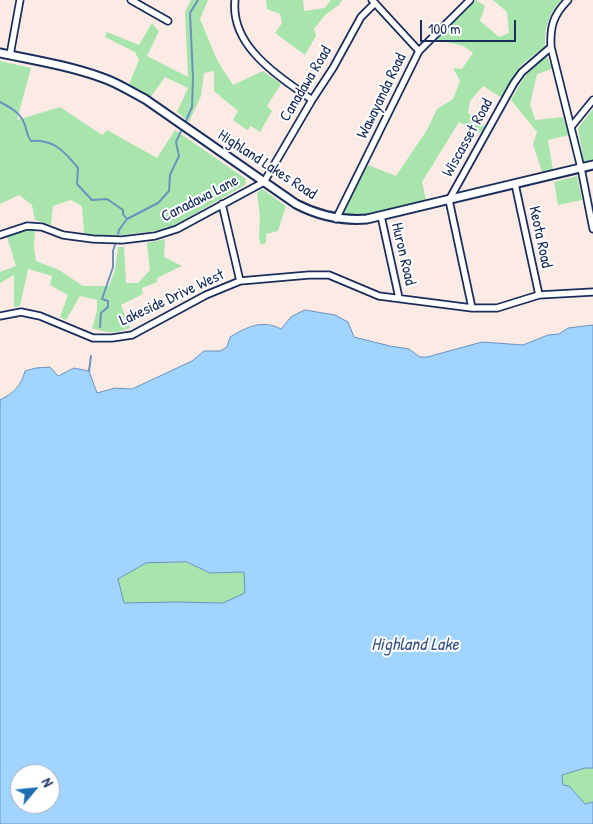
<!DOCTYPE html>
<style>
body{margin:0}
#map{position:relative;width:593px;height:824px;overflow:hidden;background:#fbebe4;font-family:"Patrick Hand",sans-serif}
canvas{display:block}
.north{position:absolute;left:10px;top:764px;width:50px;height:50px;box-sizing:border-box;background:#fff;border:1px solid #a4acbf;border-radius:50%;rotate:62deg;font-size:14px;font-weight:700;line-height:20px;text-align:center;color:#1b2f5e}
.north::after{content:'';display:block;margin:auto;width:18px;height:22px;background:#1f6fb2;clip-path:polygon(50% 0,100% 100%,50% 72%,0 100%)}
.scale{position:absolute;left:420px;top:20px;width:96px;height:22px;box-sizing:border-box;border:2px solid #1b2f5e;border-top:0;padding-left:6px;font-size:15px;line-height:18px;white-space:nowrap;color:#1b2f5e;-webkit-text-stroke:4px #fff;paint-order:stroke}
</style>
<div id="map">
<canvas width="593" height="824"></canvas>
<div class="north">N</div>
<div class="scale">100 m</div>
</div>
<script>
const context = document.querySelector('canvas').getContext('2d');
context.lineJoin = 'round';
function fillPath(path, color) {
  context.fillStyle = color;
  context.fill(path, 'evenodd');
}
function trace(path, color, width, dash) {
  context.strokeStyle = color;
  context.lineWidth = width;
  context.lineCap = dash ? 'butt' : 'round';
  context.setLineDash(dash || []);
  context.stroke(path);
}
function drawText(font, color, halo, rows, align = 'center') {
  context.font = font + ' "Patrick Hand",sans-serif';
  context.lineWidth = 4;
  context.setLineDash([]);
  context.textBaseline = 'middle';
  context.strokeStyle = halo;
  context.fillStyle = color;
  for (const [text, x, y, turn = 0] of rows) {
    context.save();
    context.translate(x, y);
    context.rotate((+turn || 0) * Math.PI / 180);
    context.textAlign = isNaN(turn) ? turn : align;
    if (halo) context.strokeText(text, 0, 0);
    context.fillText(text, 0, 0);
    context.restore();
  }
}
fillPath(new Path2D(`
 M191,0H208L200,19L217,60L233,85L263,71L281,84L267,106L272,111L260,132L251,126L247,130L233,120L238,111L214,91V71L204,73L201,96L189,122L177,112L188,88L165,77L150,98L129,84L139,60L135,52L105,37L107,32L139,45L152,23L159,31L147,56L188,77L185,12Z
 M266,0H303L304,11L325,8L331,0H342L339,5L325,15L314,29L316,36L305,55L275,33L282,23L280,14L267,9Z
 M476,0L485,6L480,21L499,37L509,33L507,12L493,0H561C549,13 544,28 545,46L520,66L502,98L483,86L470,101L468,113L485,126L480,133L459,122L422,182L426,200L365,215H345L343,212L368,165L396,176L427,130L437,109L453,99L460,81L453,68L462,69L473,53C462,42 451,45 437,39Z
 M547,56L552,69L537,74L530,104L535,120L563,117L569,135L548,140L553,170L542,172L533,144L537,132L511,100C522,80 529,69 547,56Z
 M0,61L31,68L17,120L60,107L102,135L107,130L157,158L175,130L246,179L245,185L175,225L155,231L123,235H95L84,233L82,206L71,200L53,206L51,225L35,220L32,205L19,195L0,204Z
 M593,109V160L584,163L578,128Z
 M577,176L582,200L558,205L554,182Z
 M262,189L286,206L278,231L266,234V243L261,245L259,237L260,216L257,193Z
 M28,230L35,231L34,248L36,261L59,270L83,286H109L115,270L118,247H124L126,283H138L150,270L147,243L165,239L164,257L182,266L157,278V282L142,288L143,294L121,305L130,328C116,334 106,333 92,328L97,311V300L80,296L66,320L60,317L68,295L50,285L52,276L28,269L20,306L14,307V275L0,283V272L16,266L7,237Z
 M187,562L210,573L244,572L245,593L223,603L176,602L124,604L118,579L146,563Z
 M585,768H593V802L585,804L569,787L562,785V775Z`), '#a7e5ad');
const water = new Path2D(`
 M305,310L335,315L348,322L354,337L390,346L409,349L420,357H427L482,342L523,345L548,335L559,334L568,328L593,325V768H585L562,775L563,785L569,786L585,804L593,802V824H0V400C14,393 21,386 25,371L36,368L50,367L58,376L74,368L89,371L97,393L115,388L132,389L192,361L204,351H220L227,347L230,337C247,327 262,319 281,329L291,317ZM187,562L210,573L244,572L245,593L223,603L176,602L124,603L118,579L146,563ZM20,774H50V804H20Z`);
fillPath(water, '#a1d4ff');
trace(water, '#6b92bf', 1);
trace(new Path2D(`
 M0,102C9,107 20,112 24,123C28,131 25,133 31,141C54,139 65,152 78,168L77,184L92,200L107,199L123,210V214L127,219
 M186,121L192,107L193,78L190,13L198,0
 M118,234L119,230L127,219L158,203L169,191L170,175L179,156L176,142L181,131
 M100,327L101,313L108,307V301L102,299L113,267V251L115,245
 M89,371L91,356`), '#6b92bf', 2);
const minor = new Path2D(`
 M131,0L168,21
 M235,0C230,47 279,76 312,100
 M372,0L419,51
 M551,47L581,168L593,229
 M10,55L20,0
 M571,127L593,100
 M515,184L539,295
 M222,204L240,281
 M381,216L399,298
 M336,219L419,51L470,0
 M0,235L27,226L42,227L63,235L93,239L122,240L155,236L177,229L264,182L312,100L333,68L361,17L375,3
 M472,308L449,200L514,83L522,72L551,47C550,27 553,15 568,0
 M0,316L21,312L40,316L93,338H112L132,335L206,295L240,281L309,275H329L379,296L472,308H497L539,295L593,292`);
const tertiary = new Path2D(`
 M0,53C34,60 70,66 103,78C118,83 131,92 145,99L296,204C319,216 341,221 367,219L593,165`);
trace(minor, '#1b2f5e', 9);
trace(tertiary, '#1b2f5e', 11);
trace(minor, '#fff', 5.5);
trace(tertiary, '#fff', 7);
drawText('16px', '#1b2f5e', '#fff', [
 ["Canadawa Road",306,84,-59],
 ["Wawayanda Road",382,96,-64],
 ["Wiscasset Road",468,138,-61],
 ["Highland Lakes Road",267,165,33],
 ["Canadawa Lane",200,199,-27],
 ["Keota Road",540,237,78],
 ["Huron Road",403,254,77],
 ["Lakeside Drive West",172,298,-25]
]);
drawText('italic 18px', '#3c5886', '#fff', [
 ["Highland Lake",415,645]
]);
</script>
